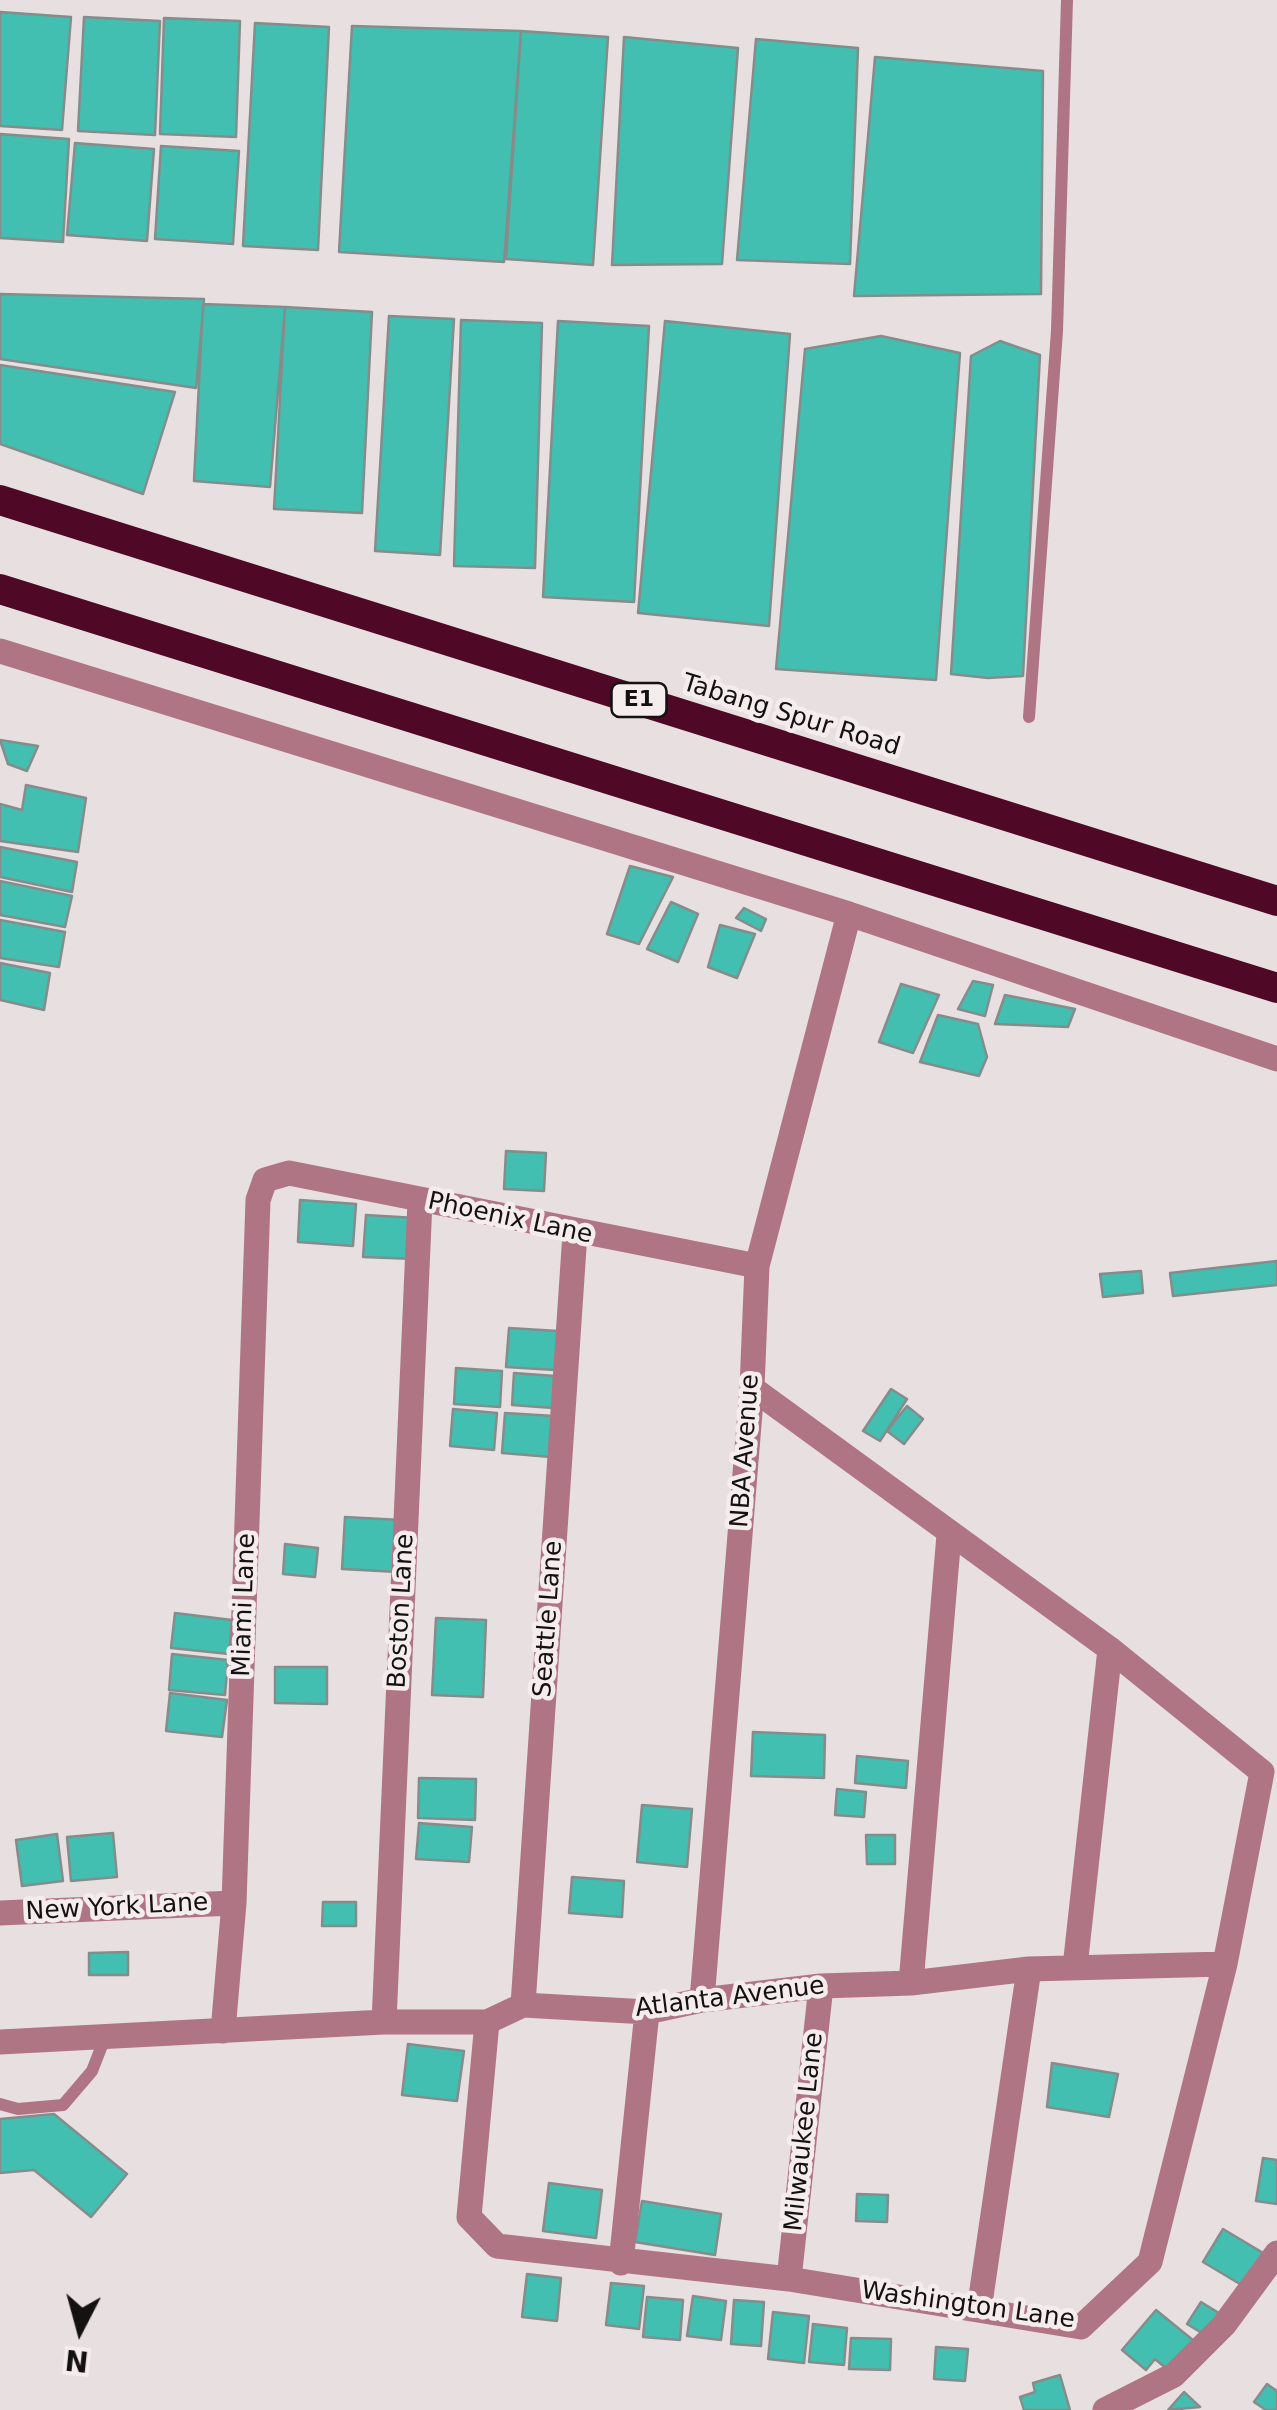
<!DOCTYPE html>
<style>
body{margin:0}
#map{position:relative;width:1277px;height:2410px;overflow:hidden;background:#e8dfe1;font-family:"DejaVu Sans",sans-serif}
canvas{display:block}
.north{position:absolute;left:30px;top:2280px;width:100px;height:100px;-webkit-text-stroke:8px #f5ecee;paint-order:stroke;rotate:186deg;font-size:28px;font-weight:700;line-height:40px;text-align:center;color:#141111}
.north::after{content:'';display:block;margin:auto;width:35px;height:45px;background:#141111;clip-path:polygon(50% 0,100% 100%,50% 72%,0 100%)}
</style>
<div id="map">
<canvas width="1277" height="2410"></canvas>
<div class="north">N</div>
</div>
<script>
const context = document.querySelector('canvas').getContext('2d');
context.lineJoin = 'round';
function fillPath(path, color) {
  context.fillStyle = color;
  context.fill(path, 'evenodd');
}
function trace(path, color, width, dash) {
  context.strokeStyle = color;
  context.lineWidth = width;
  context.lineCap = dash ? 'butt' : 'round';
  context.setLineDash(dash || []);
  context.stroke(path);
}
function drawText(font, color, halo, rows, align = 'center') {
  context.font = font + ' "DejaVu Sans",sans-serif';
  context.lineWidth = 9;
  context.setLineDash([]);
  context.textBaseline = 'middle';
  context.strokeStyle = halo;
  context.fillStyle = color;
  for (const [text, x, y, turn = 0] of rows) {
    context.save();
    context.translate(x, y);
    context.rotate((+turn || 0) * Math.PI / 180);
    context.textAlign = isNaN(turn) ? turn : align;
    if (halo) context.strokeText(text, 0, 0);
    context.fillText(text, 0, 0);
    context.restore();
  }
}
const building = new Path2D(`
 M0,12L71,17L62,130L0,126Z
 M84,17L160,21L155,135L78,131Z
 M164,18L240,21L236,137L160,134Z
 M255,23L329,27L318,250L243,246Z
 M352,26L521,31L504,262L339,252Z
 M521,31L608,37L593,265L506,259Z
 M624,37L738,48L722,264L612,265Z
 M756,39L858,48L850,264L737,260Z
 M875,57L1043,71L1041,294L854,296Z
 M0,134L69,139L63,242L0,238Z
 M75,143L154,149L147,241L67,235Z
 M161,146L239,151L233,244L155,239Z
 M0,294L204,299L196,388L0,359Z
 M203,304L285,307L270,487L194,481Z
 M285,307L372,312L362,513L274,509Z
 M389,316L454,319L440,555L375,551Z
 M461,320L542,323L535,568L454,566Z
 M558,321L649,326L634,602L543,597Z
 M665,321L790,334L769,626L638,613Z
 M881,336L960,353L936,680L776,669L805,349Z
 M1000,341L1040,355L1023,676L988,678L951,674L971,356Z
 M0,365L175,392L143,494L0,444Z
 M0,740L38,746L27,771L8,764Z
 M26,785L86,798L78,852L0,841V804L22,810Z
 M0,847L77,862L72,892L0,877Z
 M630,866L673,877L639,944L607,934Z
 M0,881L72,896L65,927L0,915Z
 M671,902L698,914L678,962L647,949Z
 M744,908L766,919L761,931L736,918Z
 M0,920L65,932L59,967L0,958Z
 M720,925L755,934L737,978L708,967Z
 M0,963L50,973L44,1010L0,1000Z
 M973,981L993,985L985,1016L958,1009Z
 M901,984L939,995L913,1053L879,1042Z
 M1005,995L1075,1009L1068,1027L995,1024Z
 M938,1015L978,1024L987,1057L979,1076L920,1062Z
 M506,1151L546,1153L544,1191L504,1189Z
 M300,1200L356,1204L353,1246L298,1242Z
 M366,1215L416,1218L414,1259L363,1257Z
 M1277,1261V1285L1173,1296L1170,1273Z
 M1141,1271L1143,1293L1103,1297L1100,1274Z
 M509,1328L558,1331L555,1370L506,1367Z
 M456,1368L502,1371L500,1407L454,1404Z
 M514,1373L555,1376L553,1408L512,1405Z
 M891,1389L907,1399L880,1441L863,1431Z
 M907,1406L923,1419L904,1444L887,1431Z
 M453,1409L497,1413L494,1450L450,1446Z
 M505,1413L554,1416L551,1457L502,1453Z
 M345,1517L401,1520L398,1572L342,1569Z
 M285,1544L318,1548L315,1577L283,1574Z
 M175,1613L232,1620L229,1654L171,1648Z
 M436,1618L486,1620L483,1697L432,1695Z
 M172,1654L228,1660L225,1695L169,1690Z
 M275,1667H327V1704L275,1703Z
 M170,1693L227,1700L222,1737L166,1731Z
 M753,1732L825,1735L824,1778L751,1776Z
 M857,1756L908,1761L906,1788L855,1783Z
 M419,1778L476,1779L475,1820L418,1818Z
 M837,1789L866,1792L864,1817L835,1815Z
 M642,1805L692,1809L687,1867L637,1862Z
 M419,1823L472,1827L469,1862L416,1859Z
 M113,1833L117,1877L71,1881L67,1837Z
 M57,1834L63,1881L22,1886L16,1840Z
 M866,1835H895V1864H867Z
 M572,1877L624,1881L622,1917L569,1913Z
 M323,1902H356V1926H322Z
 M128,1952V1975H89V1953Z
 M408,2044L464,2051L457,2101L402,2095Z
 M1052,2063L1118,2074L1109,2117L1047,2107Z
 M54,2114L127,2174L91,2217L34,2170L0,2173V2119Z
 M1263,2158L1277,2160V2204L1256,2201Z
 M549,2183L602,2190L596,2238L543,2231Z
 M857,2194L888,2195L887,2222L856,2221Z
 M642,2201L721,2214L715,2255L635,2242Z
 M1223,2229L1270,2257L1250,2290L1203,2262Z
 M527,2274L561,2278L557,2321L522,2317Z
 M611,2283L644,2286L639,2329L606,2325Z
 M693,2296L726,2301L721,2340L687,2336Z
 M647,2297L683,2300L680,2340L643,2337Z
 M734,2300L764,2302L761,2346L731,2344Z
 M1201,2302L1219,2313L1205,2335L1187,2324Z
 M1156,2310L1199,2345L1174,2375L1155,2359L1146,2370L1122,2350Z
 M773,2312L809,2316L804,2363L768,2359Z
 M813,2324L847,2328L844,2365L809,2362Z
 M851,2338L891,2339L890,2370L849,2369Z
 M936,2347L968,2349L965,2381L934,2379Z
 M1060,2375L1070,2410H1024L1020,2397L1035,2392L1033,2383Z
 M1267,2384L1277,2391V2410H1266L1254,2402Z
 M1184,2392L1200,2407L1168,2410Z`);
fillPath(building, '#42bfb0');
trace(building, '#858d8c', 2.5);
trace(new Path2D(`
 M1029,717L1057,331L1067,0
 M0,2104L18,2109L63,2105L92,2071L106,2035`), '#b07584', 12);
trace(new Path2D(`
 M0,651L849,914L1277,1059
 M0,1913L234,1903
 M1075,1967L1110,1649
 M911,1983L949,1535
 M702,2000L752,1388L757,1266L849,914
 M523,2005L575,1233
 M384,2022L420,1201
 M487,2022L469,2217L497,2246L789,2279L1081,2327L1150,2262L1225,1964L1262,1772L1110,1649L752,1388
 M223,2031L234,1903L258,1200L265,1180L289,1173L757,1266
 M0,2042L384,2022H487L523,2005L647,2012L702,2000L821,1986L911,1983L1029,1969L1225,1964
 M621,2263L647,2012
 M789,2279L821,1986
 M979,2310L1029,1969`), '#b07584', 25);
trace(new Path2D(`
 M1105,2410L1174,2375L1224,2325L1277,2253`), '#b07584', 25);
trace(new Path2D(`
 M0,500L1277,901
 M0,589L1277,988`), '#4f0825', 30);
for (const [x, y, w] of [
 [639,700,55]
]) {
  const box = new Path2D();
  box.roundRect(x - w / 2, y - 17, w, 34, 8);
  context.fillStyle = '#f5ecee';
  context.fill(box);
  trace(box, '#141111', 2.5);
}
drawText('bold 22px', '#141111', null, [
 ["E1",639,700]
]);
drawText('25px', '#141111', '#f5ecee', [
 ["Tabang Spur Road",791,716,17],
 ["Phoenix Lane",510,1219,12],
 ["NBA Avenue",746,1451,-86],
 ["Miami Lane",245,1605,-88],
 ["Boston Lane",402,1611,-87],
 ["Seattle Lane",549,1619,-86],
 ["New York Lane",117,1908,-3],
 ["Atlanta Avenue",730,1998,-7],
 ["Milwaukee Lane",805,2132,-84],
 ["Washington Lane",968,2306,8]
]);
</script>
